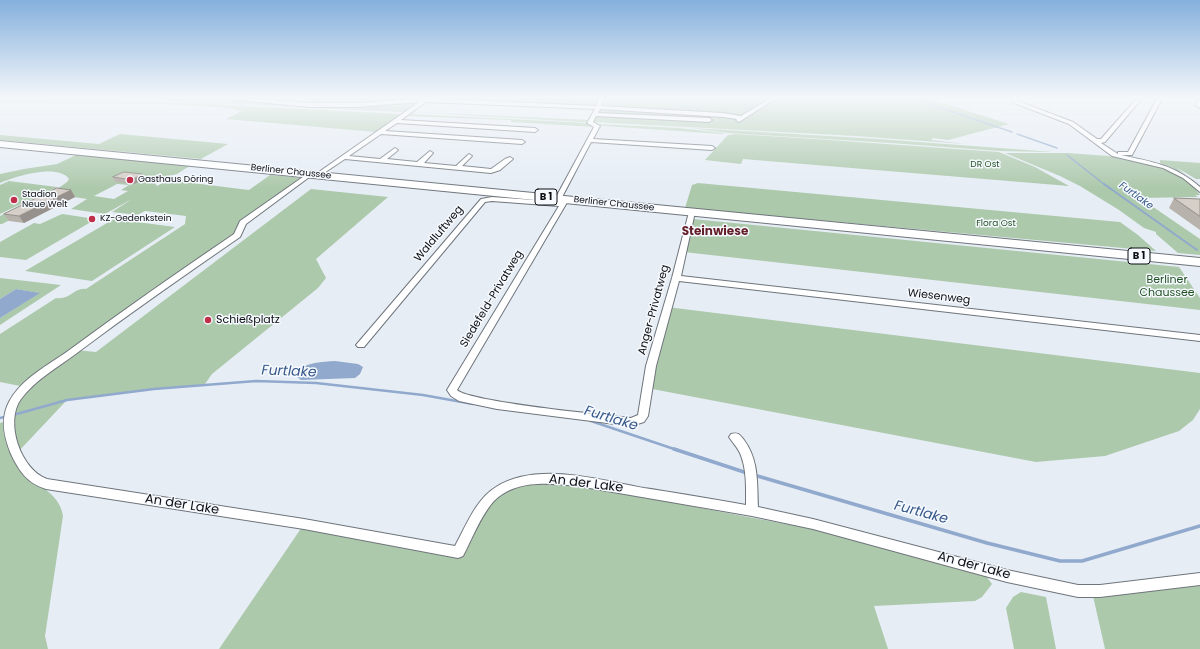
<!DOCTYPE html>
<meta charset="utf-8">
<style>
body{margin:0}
canvas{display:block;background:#e6edf5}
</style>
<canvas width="1200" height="649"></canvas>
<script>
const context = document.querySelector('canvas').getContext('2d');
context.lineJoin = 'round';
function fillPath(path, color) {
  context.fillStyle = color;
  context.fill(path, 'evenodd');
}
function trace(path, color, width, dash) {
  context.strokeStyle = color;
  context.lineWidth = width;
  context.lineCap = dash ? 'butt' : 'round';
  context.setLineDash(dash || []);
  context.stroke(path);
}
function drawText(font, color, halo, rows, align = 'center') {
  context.font = font + ' Poppins,sans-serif';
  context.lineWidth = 3;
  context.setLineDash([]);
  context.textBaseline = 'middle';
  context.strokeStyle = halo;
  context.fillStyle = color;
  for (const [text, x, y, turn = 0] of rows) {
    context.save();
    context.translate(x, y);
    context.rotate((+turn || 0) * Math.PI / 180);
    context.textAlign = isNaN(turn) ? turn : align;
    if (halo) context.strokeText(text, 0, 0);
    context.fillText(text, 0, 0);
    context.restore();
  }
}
fillPath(new Path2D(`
 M0,97H207L287,104L387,100L397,97H426L406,112H402L148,100L0,99Z
 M431,97H601L597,106L430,98Z
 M609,97H915L912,100H913L924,97L1009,124L948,140L933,138L931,140L965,144L856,136L593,122Z
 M0,100L146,101L401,114L376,132L226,119L242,111L229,108L165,104L0,103Z
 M411,112H414L589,120V122H583Z
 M411,114L587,123L595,127L511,122V120L406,116Z
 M596,124L679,128L723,133V134L604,126Z
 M691,128L879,139L1053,152L999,151L891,143L728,133Z
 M120,134L228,144L201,159L0,140V135L99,144Z
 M728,135L736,134L830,140L999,152L1035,167L1069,186L743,159L741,164L705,160Z
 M1005,153H1068L1108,156L1144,162L1159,166L1177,174L1193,186L1200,195H1195L1198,197L1140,198L1200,239V255L1178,253L1156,234V232L1144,228L1119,210L1080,186L1060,176Z
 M78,154L191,165L177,174L161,178L154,182L157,186L168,180L249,190L270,175L305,178L243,223L237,235L233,234L20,386L0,382V334L56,298C71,300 74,287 86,289L185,224L186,216L145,211L137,215L112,212L132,199L105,214L71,209L87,199L60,195L2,224H0V216L60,187L67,182L69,179C58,163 14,177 0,183V174L24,169L57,164ZM117,184L129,185L121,190L128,191L114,199L94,196Z
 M1160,160L1200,163V179H1196L1176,167L1184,173L1160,163Z
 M9,181L57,187L0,214V185Z
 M698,183L1120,222L1138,235L1156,251L685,208L692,185Z
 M311,189L388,197L316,259L326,278L318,288L212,374L205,384L154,389L67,400L17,453L8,421L17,398L75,350L96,352Z
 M62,214L96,219L26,260L0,257V242L34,223L40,224Z
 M114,219L175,227L92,281L25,271Z
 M693,219L1179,267L1200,298V310L684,252Z
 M0,278L61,285L0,325V318L39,293L16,289L0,299Z
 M667,307L1200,373V409L1193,420L1179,431L1105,456L1036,462L647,388Z
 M3,422C5,437 14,466 25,477C29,481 34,483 38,485C50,491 61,502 63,516L45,636L48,649H0V423Z
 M563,482L849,536L986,576L992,584L982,597L975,601L874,606L888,649H219L304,524L462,553C481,517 488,491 532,483C542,481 553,483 563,482Z
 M1200,585V649H1105L1093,596Z
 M1021,592L1046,597L1056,649H1014L1006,608L1013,597Z`), '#adc9ac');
fillPath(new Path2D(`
 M316,97H397L387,100L309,102Z
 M16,289L40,293L0,318V299Z
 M335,361L358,364L363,367L360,374L355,378L301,380L296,376L297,371C307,362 322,362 335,361Z`), '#90a9cc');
trace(new Path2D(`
 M909,97L1012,132
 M1017,134L1057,148
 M1067,155L1105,185`), '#90a9cc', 1.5);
trace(new Path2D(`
 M1104,184L1197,250`), '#90a9cc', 2);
trace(new Path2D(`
 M13,415L67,400L154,389L256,381L316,383L423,395L473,404
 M0,418L8,416
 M591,421L677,450`), '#90a9cc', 2.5);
trace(new Path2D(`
 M674,449L747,473
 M754,475L987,543L1060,561H1082L1200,526`), '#90a9cc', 3.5);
const street = new Path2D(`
 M205,97H231L310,103H358L427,98L596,106L600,97H605L601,106L723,113L741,116L772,97H778L739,122L736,120L737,119L723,117L600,109L598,113L709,118L712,120L709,122L596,116L593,122L600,126L593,139L712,146L715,148L712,150L591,142L561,199L558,201L555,199L594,127L587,123L595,109L426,102L401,120L535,128L538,130L535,132L397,123L385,131L522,140L525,142L522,144L381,134L349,156L380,159L395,148L398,150L397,151L387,159L417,162L430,151L433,153L424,163L456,166L469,154L472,156L462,166L491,169L505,159L510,157L513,159L500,170L491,173L345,159L318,177L315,175L316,174L419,102L358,107H310Z
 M1013,97H1019L1017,99L1018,101L1073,122L1097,139H1101L1138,97H1143L1105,142L1101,143L1118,154V152H1128L1158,97H1163L1132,155H1121C1153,162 1175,165 1200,187V192L1183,178L1163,168L1112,156L1069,124L1014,103L1012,99Z
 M1198,100H1200V108L1195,105Z
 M310,172L312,173V175L246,224L240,237C185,275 130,313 77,353C58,367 35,380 21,399C4,422 21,470 47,479L304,519L455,546C466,526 476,499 496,487C537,461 600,480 644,488C678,493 712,499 746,505C746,488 747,469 740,453C737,447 733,443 729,437L731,434C738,432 740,435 744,440C759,460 757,484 758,507L813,519L1007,570L1078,585H1100L1200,573V585L1100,597H1078L1007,582L813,529L752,516L578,486C549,483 515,479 493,502C480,517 472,539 463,556L458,558L304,529L46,489C27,483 19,471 11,454C4,437 0,419 9,402C21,379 48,365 68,351C122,311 178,272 234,234L240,221Z
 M492,197L561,202L564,198L566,197L569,199L457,390C470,402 604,415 631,418L638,415L646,366L672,278L689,212L692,210L695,212L681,276L1200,335V341L679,281L656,366L648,416L644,422L631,426L497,409L459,401L451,396L447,390L559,206L492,201L485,202L364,347H358L356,345L481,199Z`);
const primary = new Path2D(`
 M0,141L1200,258V266L0,147Z`);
trace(street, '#6f757c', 2);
trace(primary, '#6f757c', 2);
fillPath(street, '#fff');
fillPath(primary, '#fff');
fillPath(new Path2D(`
 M142,174L144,179L134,184L115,182L113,177Z
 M71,190L75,197L24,223L9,221L4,214Z
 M1174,198L1200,199V230L1169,208Z`), '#b8b2ac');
fillPath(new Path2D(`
 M142,174L144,179L134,184L132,180Z
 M71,190L75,197L24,223L19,216Z`), '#96918c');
const building = new Path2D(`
 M124,172L142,174L132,180L113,177Z
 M57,188L71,190L19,216L4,214Z
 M1174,198L1200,199V216Z`);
fillPath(building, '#d6cfc8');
trace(building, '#96918c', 1);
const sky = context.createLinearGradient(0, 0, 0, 188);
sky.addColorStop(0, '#85b0dd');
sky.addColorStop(0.52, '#f4f7fa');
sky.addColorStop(1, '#f4f7fa00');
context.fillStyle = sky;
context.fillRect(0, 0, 1200, 188);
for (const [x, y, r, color] of [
 [130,180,4,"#bf2f4a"],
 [14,200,4,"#bf2f4a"],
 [92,219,4,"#bf2f4a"],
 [208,320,4,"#bf2f4a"]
]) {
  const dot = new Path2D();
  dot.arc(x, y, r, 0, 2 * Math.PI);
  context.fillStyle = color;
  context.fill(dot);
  trace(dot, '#f6faff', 1.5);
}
drawText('9px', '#225124', '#f6faff', [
 ["DR Ost",985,165],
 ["Flora Ost",996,224]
]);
drawText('9px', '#0d0f12', '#f6faff', [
 ["Berliner Chaussee",291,172,6],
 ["Berliner Chaussee",614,204,6]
]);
drawText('9px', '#0d0f12', '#f6faff', [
 ["Gasthaus Döring",138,180],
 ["Stadion",22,195],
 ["Neue Welt",22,205],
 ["KZ-Gedenkstein",100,219]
], 'left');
drawText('italic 10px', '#375888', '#f6faff', [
 ["Furtlake",1136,196,36]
]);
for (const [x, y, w] of [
 [546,197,22],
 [1139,256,22]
]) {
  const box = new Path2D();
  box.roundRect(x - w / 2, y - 8, w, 16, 3);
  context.fillStyle = '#f6faff';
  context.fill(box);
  trace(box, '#0d0f12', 1);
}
drawText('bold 10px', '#0d0f12', null, [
 ["B 1",546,197],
 ["B 1",1139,256]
]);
drawText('11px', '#0d0f12', '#f6faff', [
 ["Waldluftweg",439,234,-50],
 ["Wiesenweg",939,297,7],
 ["Siedefeld-Privatweg",492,299,-59],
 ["Anger-Privatweg",654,310,-75]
]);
drawText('11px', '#225124', '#f6faff', [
 ["Berliner",1167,280],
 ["Chaussee",1167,293]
]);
drawText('11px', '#0d0f12', '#f6faff', [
 ["Schießplatz",216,320]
], 'left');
drawText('bold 12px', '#631e28', '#f6faff', [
 ["Steinwiese",715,232]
]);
drawText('13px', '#0d0f12', '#f6faff', [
 ["An der Lake",586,484,7],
 ["An der Lake",182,505,9],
 ["An der Lake",974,566,15]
]);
drawText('italic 14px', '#375888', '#f6faff', [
 ["Furtlake",289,372,2],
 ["Furtlake",611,419,17],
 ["Furtlake",921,513,15]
]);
</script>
